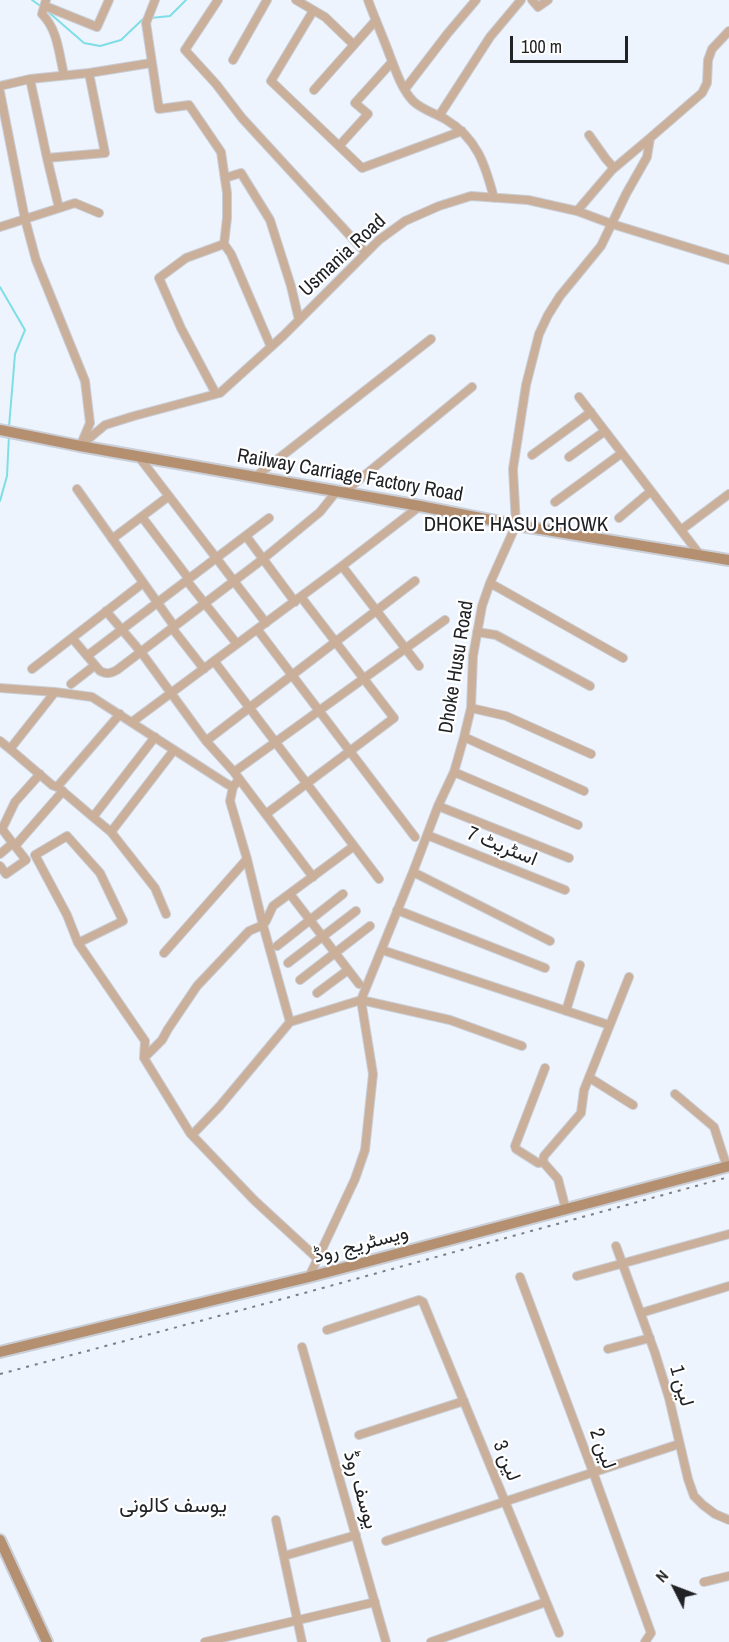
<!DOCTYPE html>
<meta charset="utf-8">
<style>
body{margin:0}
#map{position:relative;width:729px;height:1642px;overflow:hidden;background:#eef4fe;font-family:"Archivo Narrow",sans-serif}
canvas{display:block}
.north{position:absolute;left:645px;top:1558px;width:60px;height:60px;-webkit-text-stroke:4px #fff;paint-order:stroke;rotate:312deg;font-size:16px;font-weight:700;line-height:24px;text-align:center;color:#202225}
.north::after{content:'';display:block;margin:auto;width:21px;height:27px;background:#202225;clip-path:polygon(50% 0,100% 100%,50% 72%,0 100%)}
.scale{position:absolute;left:510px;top:36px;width:118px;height:27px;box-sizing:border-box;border:3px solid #202225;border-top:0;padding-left:8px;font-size:18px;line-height:21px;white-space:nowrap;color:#202225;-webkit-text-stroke:4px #fff;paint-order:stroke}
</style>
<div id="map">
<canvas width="729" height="1642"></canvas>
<div class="north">N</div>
<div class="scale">100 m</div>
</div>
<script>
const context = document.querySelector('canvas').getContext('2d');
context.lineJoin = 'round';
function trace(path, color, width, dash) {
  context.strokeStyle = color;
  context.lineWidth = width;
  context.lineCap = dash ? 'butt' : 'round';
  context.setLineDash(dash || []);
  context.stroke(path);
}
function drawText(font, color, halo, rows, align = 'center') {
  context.font = font + ' "Archivo Narrow",Vazirmatn,sans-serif';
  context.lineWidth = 4.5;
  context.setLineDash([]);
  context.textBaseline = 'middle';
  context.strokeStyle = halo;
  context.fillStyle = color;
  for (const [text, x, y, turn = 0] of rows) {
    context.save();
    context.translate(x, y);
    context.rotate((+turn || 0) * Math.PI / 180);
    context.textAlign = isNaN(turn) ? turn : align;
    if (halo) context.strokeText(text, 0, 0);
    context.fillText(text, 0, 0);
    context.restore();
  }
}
trace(new Path2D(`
 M32,0L42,7
 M46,10L84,43L100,46L121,40L143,19H145
 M151,18L170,16L186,0
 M0,287L25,330L15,354L9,427
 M0,501L7,476L9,435`), '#7edee5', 2);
const minor = new Path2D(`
 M46,0L42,14C58,30 59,54 64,75
 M155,0L146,23L159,109L189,105L221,152L227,193V218L224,244
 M218,0L185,50L216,84L242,118L366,253
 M296,0L325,17L353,44
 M368,0C375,19 383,37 390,56C396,71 401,88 413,101C421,109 434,113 445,119C477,138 485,164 494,198
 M532,0L538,7L548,0
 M45,6L97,27L109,0
 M313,11L271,81L362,168L462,131
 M233,60L267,0
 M89,73L151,63
 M0,86L30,79L89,73L105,153L47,158L30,79
 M405,89L448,33L476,0
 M314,90L376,20
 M0,92L25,219L36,260L85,381L90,423L82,442
 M439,116L490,37L521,0
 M589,135L606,159L614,168
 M339,146L368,114L355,103L392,62
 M47,158L59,208
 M225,178L241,173L270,220L291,286L299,320
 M577,211L612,170L650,138
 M0,227L75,203L99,213
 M216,394L181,328L159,278L186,258L224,244L231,254L271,347
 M579,397L700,555
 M80,446L105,425L134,416L220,393L283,336L379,240L405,221L439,206L471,196L528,200L577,211L612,224L729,260
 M532,455L591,412
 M139,457L266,623
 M569,457L605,431
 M255,477L431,339
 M77,489L174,626
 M343,493L472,387
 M555,502L622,453
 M142,517L189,579
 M619,518L651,491
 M681,530L729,494
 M246,536L295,602
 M112,539L169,496
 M342,566L419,666
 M187,581L237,644
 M490,583L623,658
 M106,611L141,652L206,741L234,772L313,877
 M172,628L204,669
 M257,629L415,837
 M477,632L496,635L590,686
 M72,638L100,671C106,674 110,674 117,670L263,559L320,512L336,492
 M87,656L269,518
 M214,661L379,879
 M32,669L143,583
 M71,684L94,666
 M0,688L55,692L92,697L227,784L233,787L239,779
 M471,708L506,716L591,754
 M132,722L342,566L420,506
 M464,737L584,791
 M0,741L10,749L55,692
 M206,741L415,581
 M10,749L52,785L57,787L120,714
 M234,772L445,620
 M454,772L578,825
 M40,774L15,802L2,829L15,846L63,791
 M60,789L93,817L155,737
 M438,806L569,858
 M266,814L394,718L301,597
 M93,817L111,832L174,750
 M111,832L155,888L166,914
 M427,835L565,890
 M354,846L273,906L266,921L263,925L290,1022L361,1000L450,1020L522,1046
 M0,854L13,843
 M0,866L6,874L26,860L15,846
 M413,872L550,941
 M290,894L359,984
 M397,910L545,968
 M78,943L123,921L100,873L67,836L35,855L67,915L78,943L145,1041L144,1058L190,1133L254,1200L318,1259
 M277,946L343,894
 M382,950L609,1025
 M164,953L247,859L230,801L233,787
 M288,963L356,911
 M300,980L370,926
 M317,993L348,970
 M566,1011L580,965
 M144,1058L162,1040L168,1029L197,986L249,931L263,925L247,859
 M545,1068L515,1146L516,1149L538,1163L543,1162L558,1179L566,1210
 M590,1078L633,1105
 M675,1094L714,1127L727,1167
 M192,1135L219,1107L290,1022
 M543,1162L544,1156L581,1113L584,1090L629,977
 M616,1246L655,1353L669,1398L688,1479L694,1496L703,1505L715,1514L729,1520
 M577,1276L729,1234
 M309,1277L355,1179L365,1150L373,1074L361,1000L413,872L438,806L454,772L464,737L471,708L473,656L482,606L490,583L516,525L513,469L526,385L539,334L548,315L560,296L601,246L626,194L647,157L650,138L702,93L707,83L708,60L712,49L729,31
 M520,1277L593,1472L651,1633L645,1642
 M641,1313L729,1286
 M327,1330L419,1300L423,1302L559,1633
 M302,1347L386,1642
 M608,1349L650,1338
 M359,1435L464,1401
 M276,1520L302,1642
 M386,1541L679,1444
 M284,1556L356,1535
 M704,1582L729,1576
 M205,1642L375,1602
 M431,1642L546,1602`);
const secondary = new Path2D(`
 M0,430L80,446L420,506L516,525L729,560
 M0,1352L309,1277L729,1166
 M0,1540L47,1642`);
trace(minor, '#c9ced7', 10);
trace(secondary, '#c9ced7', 14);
trace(minor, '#cab09b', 8);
trace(secondary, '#b48f70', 10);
trace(new Path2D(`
 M0,1374L264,1304L729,1177`), '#7b7f85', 2, [3, 6]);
drawText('20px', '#202225', '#fff', [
 ["Usmania Road",343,256,-43],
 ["Railway Carriage Factory Road",350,476,10],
 ["Dhoke Husu Road",457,667,-81],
 ["اسٹریٹ 7",502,847,22],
 ["ویسٹریج روڈ",361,1245,-15],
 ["لین 1",681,1386,74],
 ["لین 2",602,1449,70],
 ["لین 3",506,1461,68],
 ["یوسف روڈ",360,1490,74]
]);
drawText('21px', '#202225', '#fff', [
 ["DHOKE HASU CHOWK",516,525],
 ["یوسف کالونی",173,1506]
]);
</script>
